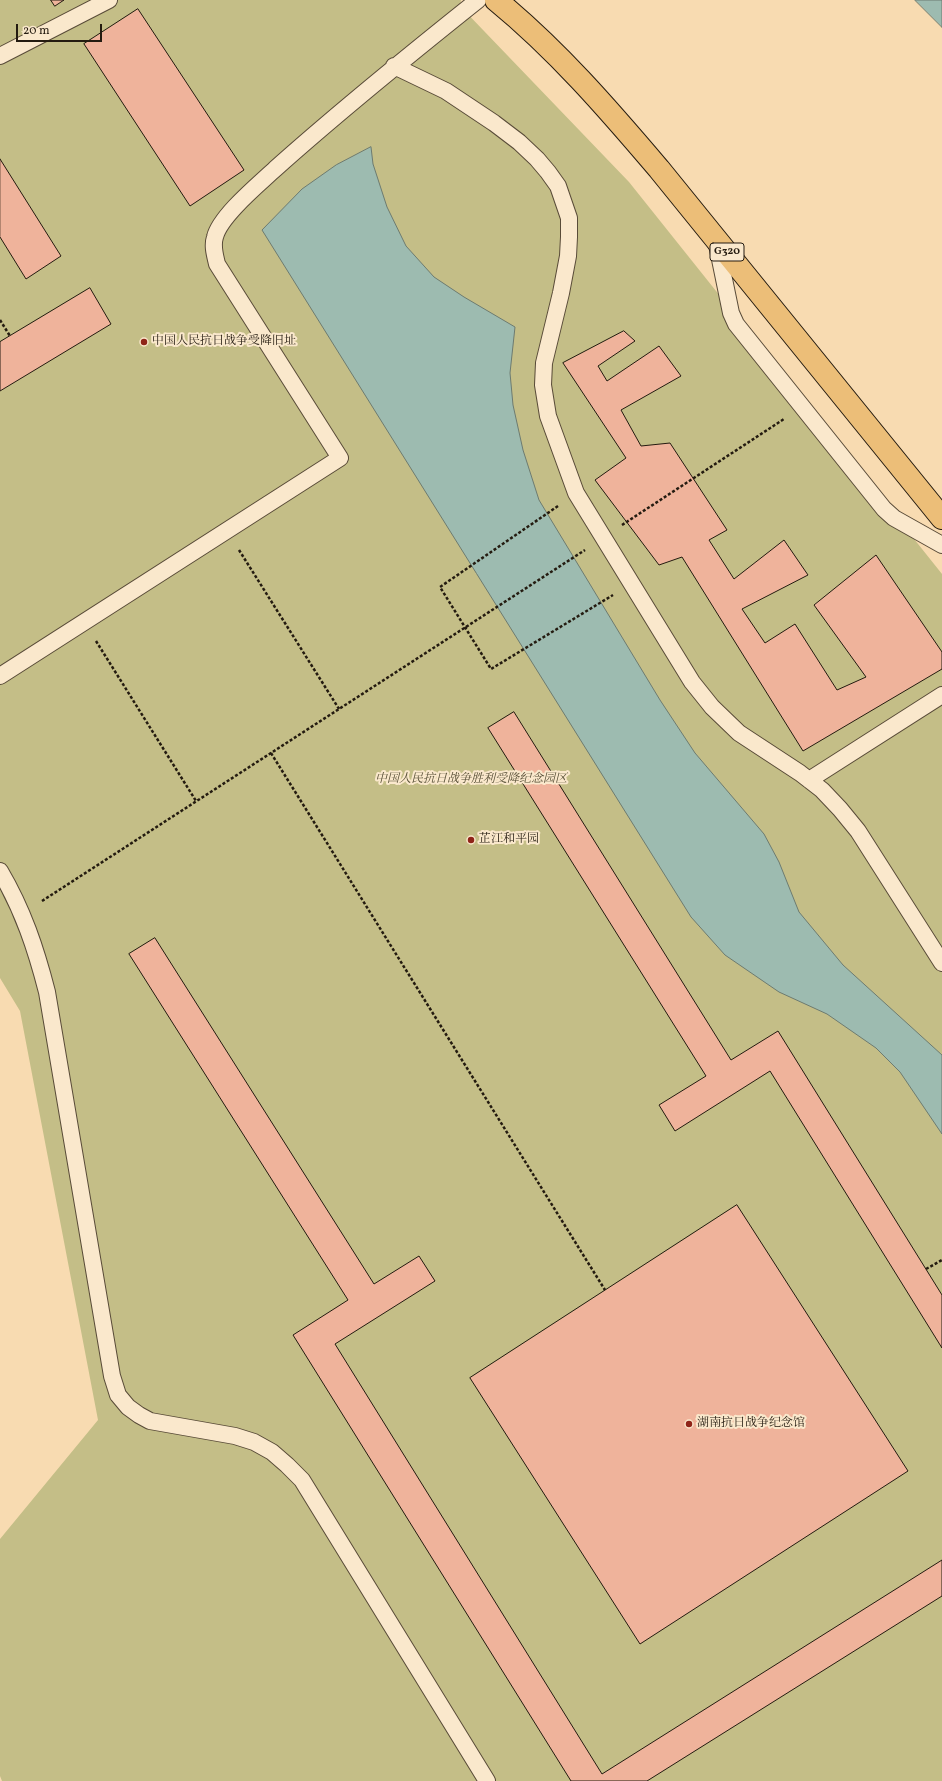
<!DOCTYPE html>
<meta charset="utf-8">
<style>
body{margin:0}
#map{position:relative;width:942px;height:1781px;overflow:hidden;background:#f8dbb1;font-family:Vollkorn,serif}
canvas{display:block}
.scale{position:absolute;left:16px;top:24px;width:86px;height:18px;box-sizing:border-box;border:2px solid #241b10;border-top:0;padding-left:5px;font-size:12px;line-height:14px;white-space:nowrap;color:#241b10;-webkit-text-stroke:3px #fae8cc;paint-order:stroke}
</style>
<div id="map">
<canvas width="942" height="1781"></canvas>
<div class="scale">20 m</div>
</div>
<script>
const context = document.querySelector('canvas').getContext('2d');
context.lineJoin = 'round';
function fillPath(path, color) {
  context.fillStyle = color;
  context.fill(path, 'evenodd');
}
function trace(path, color, width, dash) {
  context.strokeStyle = color;
  context.lineWidth = width;
  context.lineCap = dash ? 'butt' : 'round';
  context.setLineDash(dash || []);
  context.stroke(path);
}
function drawText(font, color, halo, rows, align = 'center') {
  context.font = font + ' Vollkorn,"Noto Serif SC",serif';
  context.lineWidth = 4;
  context.setLineDash([]);
  context.textBaseline = 'middle';
  context.strokeStyle = halo;
  context.fillStyle = color;
  for (const [text, x, y, turn = 0] of rows) {
    context.save();
    context.translate(x, y);
    context.rotate((+turn || 0) * Math.PI / 180);
    context.textAlign = isNaN(turn) ? turn : align;
    if (halo) context.strokeText(text, 0, 0);
    context.fillText(text, 0, 0);
    context.restore();
  }
}
fillPath(new Path2D(`
 M0,0H461L460,6L629,182L942,574V1781H2L0,1776V1539L98,1420L20,1011L0,978Z`), '#c4be87');
const water = new Path2D(`
 M915,0H942V27Z
 M371,147L373,164L387,207L406,246L434,277L464,297L515,327L510,373L513,405L523,450L539,500L660,700L695,753L764,834L779,862L799,912L843,965L942,1055V1134L900,1072L876,1048L827,1014L779,992L725,955L691,917L262,230L302,189L336,165Z`);
fillPath(water, '#9dbbb0');
trace(water, '#6d7b70', 1);
const building = new Path2D(`
 M51,0H64L55,6Z
 M138,9L244,170L190,206L84,44Z
 M0,159L61,256L26,279L0,237Z
 M90,288L111,324L0,391V342Z
 M624,331L635,341L598,366L607,381L659,346L681,376L621,410L641,446L670,443L727,530L709,540L734,579L784,540L808,575L742,609L765,643L795,624L837,690L866,677L814,605L876,555L942,652V669L803,751L682,557L659,565L595,480L626,458L563,363Z
 M514,712L731,1060L778,1031L942,1295V1348L770,1071L675,1131L659,1105L706,1076L488,728Z
 M155,938L374,1284L419,1256L435,1281L335,1344L602,1774L942,1560V1596L647,1781H571L293,1335L348,1300L129,954Z
 M737,1205L908,1471L640,1644L470,1378Z`);
fillPath(building, '#efb39b');
trace(building, '#241b10', 1);
const service = new Path2D(`
 M0,56L109,0
 M394,66L446,91L494,123L519,142L537,159L548,172L558,186L569,218V237L568,256L561,293L544,363L543,385L548,416L576,493L692,682L712,707L739,733L800,773L822,790L840,809L858,831L942,963
 M716,240L731,313L736,324L884,509L894,518L942,545
 M0,676L340,458L217,264C215,255 212,246 215,237C220,216 259,184 275,169C341,110 409,55 478,0
 M809,780L942,695
 M0,871C23,910 36,949 47,992L112,1376L118,1395L128,1407L139,1415L150,1421L235,1436L254,1442L272,1452L287,1465L302,1480L487,1781`);
const trunk = new Path2D(`
 M496,0C557,50 608,109 659,169L942,518`);
trace(service, '#594b38', 18);
trace(trunk, '#241b10', 24);
trace(new Path2D(`
 M0,320L10,336
 M558,506L440,587L491,669L613,595
 M622,525L784,419
 M239,550L339,709
 M96,641L196,801
 M271,753L605,1290
 M42,901L585,550
 M926,1269L942,1260`), '#241b10', 2.5, [3, 2]);
trace(service, '#fae8cc', 16);
trace(trunk, '#ecbe78', 22);
for (const [x, y, r, color] of [
 [144,342,4,"#8f2418"],
 [471,840,4,"#8f2418"],
 [689,1424,4,"#8f2418"]
]) {
  const dot = new Path2D();
  dot.arc(x, y, r, 0, 2 * Math.PI);
  context.fillStyle = color;
  context.fill(dot);
  trace(dot, '#fae8cc', 1.5);
}
for (const [x, y, w] of [
 [727,252,34]
]) {
  const box = new Path2D();
  box.roundRect(x - w / 2, y - 9, w, 18, 3);
  context.fillStyle = '#fae8cc';
  context.fill(box);
  trace(box, '#241b10', 1);
}
drawText('bold 11px', '#241b10', null, [
 ["G320",727,252]
]);
drawText('12px', '#241b10', '#fae8cc', [
 ["中国人民抗日战争受降旧址",152,342],
 ["芷江和平园",479,840],
 ["湖南抗日战争纪念馆",697,1424]
], 'left');
drawText('italic 12px', '#544c34', '#fae8cc', [
 ["中国人民抗日战争胜利受降纪念园区",471,780]
]);
</script>
